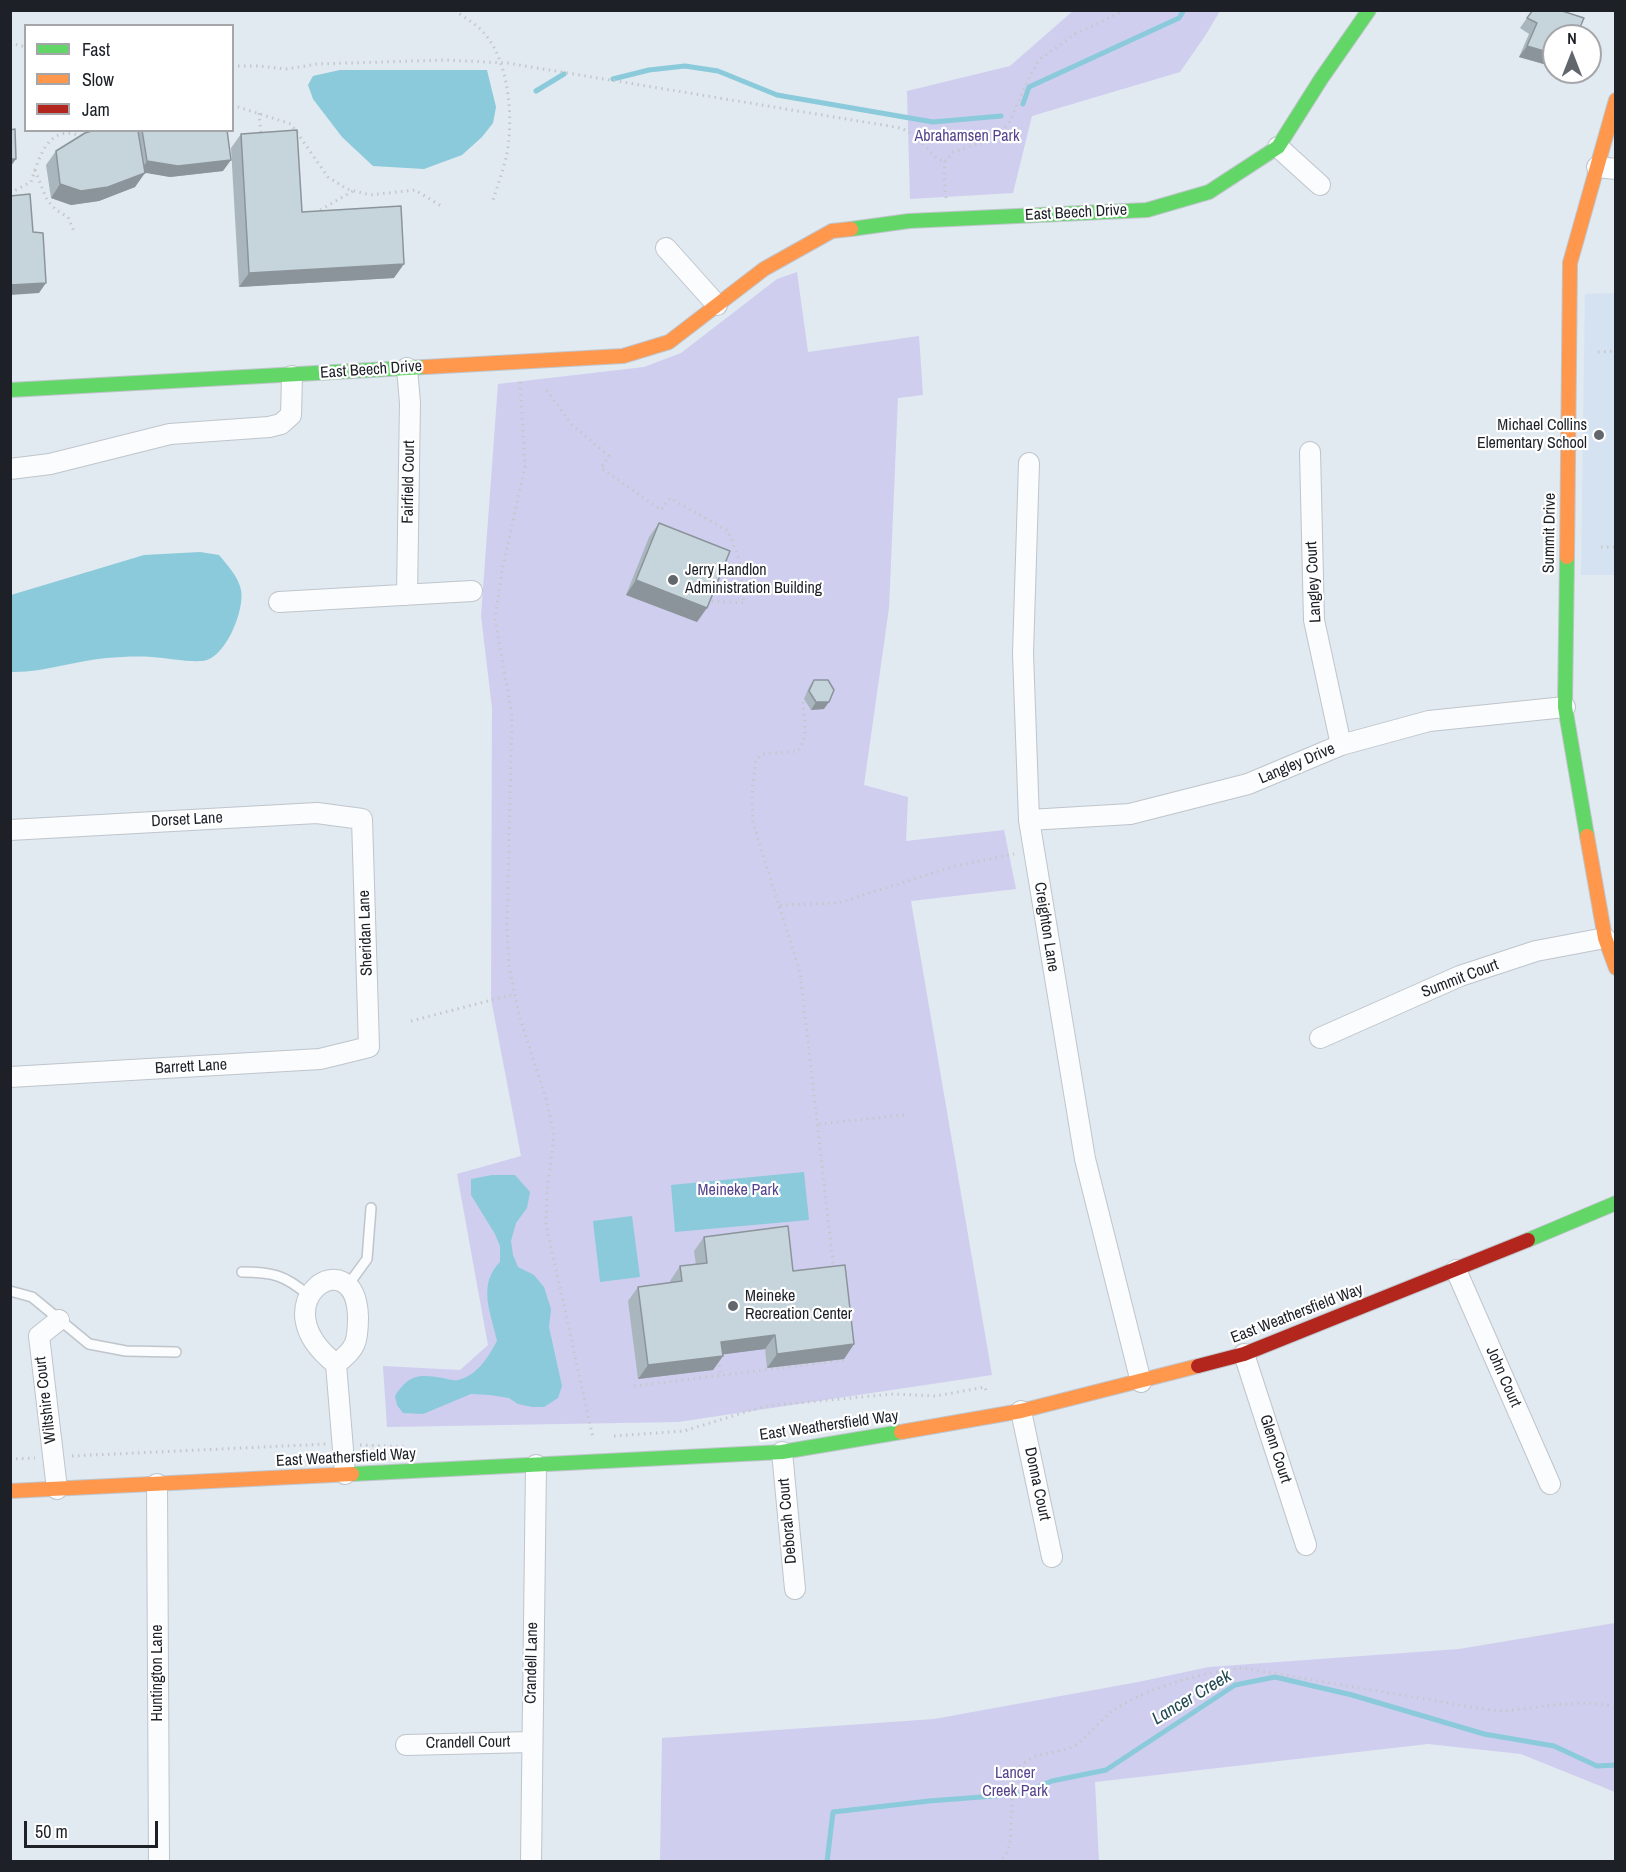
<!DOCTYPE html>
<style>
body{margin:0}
#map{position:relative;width:1626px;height:1872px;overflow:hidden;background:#e1e9f1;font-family:"Archivo Narrow",sans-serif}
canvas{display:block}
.frame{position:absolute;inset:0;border:12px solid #1d2127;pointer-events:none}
.legend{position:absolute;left:24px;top:24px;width:210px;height:108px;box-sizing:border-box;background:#fff;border:2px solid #a5a6a9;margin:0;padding:8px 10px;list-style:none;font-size:18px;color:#1d2127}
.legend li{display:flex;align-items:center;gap:12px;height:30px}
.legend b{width:30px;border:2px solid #a5a6a9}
.north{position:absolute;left:1542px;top:24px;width:60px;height:60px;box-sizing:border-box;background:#fff;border:2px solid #a5a6a9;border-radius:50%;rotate:0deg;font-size:16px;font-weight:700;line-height:24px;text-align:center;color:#1d2127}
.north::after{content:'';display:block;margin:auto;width:21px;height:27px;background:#62676e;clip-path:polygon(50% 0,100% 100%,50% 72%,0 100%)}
.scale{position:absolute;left:24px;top:1821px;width:134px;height:27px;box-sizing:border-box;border:3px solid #1d2127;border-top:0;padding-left:8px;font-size:18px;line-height:21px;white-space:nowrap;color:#1d2127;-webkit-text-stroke:4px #fff;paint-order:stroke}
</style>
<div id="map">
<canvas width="1626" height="1872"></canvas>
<div class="frame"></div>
<ul class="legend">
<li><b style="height:8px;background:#63d668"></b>Fast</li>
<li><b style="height:8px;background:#ff974d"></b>Slow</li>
<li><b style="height:8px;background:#b3261e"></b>Jam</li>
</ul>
<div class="north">N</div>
<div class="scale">50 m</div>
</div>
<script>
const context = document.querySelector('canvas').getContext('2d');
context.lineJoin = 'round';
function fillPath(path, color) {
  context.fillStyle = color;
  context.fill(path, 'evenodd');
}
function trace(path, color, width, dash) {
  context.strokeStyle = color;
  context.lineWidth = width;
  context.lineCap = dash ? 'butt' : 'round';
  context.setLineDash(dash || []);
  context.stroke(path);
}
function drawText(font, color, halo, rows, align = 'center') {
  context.font = font + ' "Archivo Narrow",sans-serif';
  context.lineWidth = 4.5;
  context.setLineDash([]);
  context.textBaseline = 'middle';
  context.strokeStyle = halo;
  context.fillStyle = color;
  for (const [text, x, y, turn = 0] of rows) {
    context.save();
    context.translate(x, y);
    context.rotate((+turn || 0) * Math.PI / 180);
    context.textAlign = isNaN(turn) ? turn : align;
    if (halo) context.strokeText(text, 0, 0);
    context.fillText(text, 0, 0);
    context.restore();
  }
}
fillPath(new Path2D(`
 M1615,293V575H1581L1585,294Z`), '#d5e2f2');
fillPath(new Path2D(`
 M1074,10L1220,11L1205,36L1180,72L1032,116L1013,193L910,199L907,91L1010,66Z
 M797,272L808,352L919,336L923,395L898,398L889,608L864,785L908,797L906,841L1004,830L1016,889L911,901L992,1375L678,1422L387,1427L383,1366L460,1370L488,1345L457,1174L521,1156L491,999L492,708L481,616L498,384L644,367L681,353L777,279Z
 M1615,1623V1792L1521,1754L1428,1744L1095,1782L1099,1861H660L662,1738L934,1719L1138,1682L1209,1667L1459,1649Z`), '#cfceef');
fillPath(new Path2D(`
 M340,70H487L496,107L493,123L482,137L462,155L424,169L373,166L342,137L313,99L308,85L313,76Z
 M200,552L219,555C228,566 238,576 241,590C245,610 225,660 202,661C186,662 168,658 152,657C137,656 121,657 106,658C73,661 43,673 11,672V595L144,555Z
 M804,1172L809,1220L675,1232L671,1185Z
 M492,1175H515L530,1192L527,1208L516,1223L511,1241L513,1255L518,1267L534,1275L544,1287L551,1309L549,1327L562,1386L558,1398L544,1407H532L518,1404L509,1398L490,1395L471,1394L423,1414L403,1413L397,1405L395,1396C409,1374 419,1374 443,1378C447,1379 454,1381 458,1380C477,1376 489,1356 497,1341C491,1313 477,1285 500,1262V1246L495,1234L471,1195V1179Z
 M632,1216L640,1277L600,1282L593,1221Z`), '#8acada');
trace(new Path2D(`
 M613,79L649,70L685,66L718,71L777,95L933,122L1001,116
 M536,91L564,74
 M1023,104L1029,87L1179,18L1184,10
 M827,1862L833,1812L929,1801L1020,1794L1052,1781L1106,1770L1235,1685L1275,1677L1352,1695L1484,1734L1554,1746L1597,1766L1616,1765`), '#8acada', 5);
const lane = new Path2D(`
 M242,1272C272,1272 285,1275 308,1295
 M348,1285L367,1259L371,1208
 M10,1291L32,1297L89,1344L126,1351L176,1352`);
const street = new Path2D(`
 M1278,147L1320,185
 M1597,167L1616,169
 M666,248L717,305
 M1310,452L1314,620L1341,745
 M1029,463L1023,653L1029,820L1085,1159L1141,1382
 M10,469L50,464L170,434L269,427L281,424L291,415L292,376
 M407,595L410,403L407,368
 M279,602L472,591
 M1029,820L1130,814L1248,784L1341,745L1429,721L1565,707
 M10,830L317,813L362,819L369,1047L320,1059L10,1077
 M1320,1038L1460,976L1536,951L1605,938
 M1456,1270L1550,1484
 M1244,1354L1306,1545
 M336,1364C356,1349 358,1342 358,1317C356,1237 256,1302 336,1364L345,1474
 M1021,1411L1052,1557
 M782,1452L795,1589
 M157,1484L159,1862
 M57,1489L39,1336L59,1320
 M406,1745L531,1742
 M531,1862L536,1465`);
const fast = new Path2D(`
 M851,229L909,221L1147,210L1209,192L1278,147L1321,79L1369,10
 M10,390L425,367
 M1567,557L1565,707L1587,836
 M1528,1240L1616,1203
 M352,1474L782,1452L901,1432`);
const slow = new Path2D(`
 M425,367L623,356L669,342L764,269L832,231L851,229
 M1567,557L1570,263L1616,100
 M1587,836L1605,938L1616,968
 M901,1432L1021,1411L1198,1366
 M10,1491L352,1474`);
const jam = new Path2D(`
 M1198,1366L1244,1354L1528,1240`);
trace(lane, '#bfc5cb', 12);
trace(street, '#bfc5cb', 22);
trace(fast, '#bfc5cb', 16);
trace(slow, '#bfc5cb', 16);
trace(jam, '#bfc5cb', 16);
trace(new Path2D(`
 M455,10C464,18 477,24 484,33C510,62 514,122 506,158C502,173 497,188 492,203
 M10,43L26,47
 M232,66H259L286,69L317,64L446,60L507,63L901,128L916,136L936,158L945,162
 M232,105L291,124L328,177L347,189L370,195L415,190L443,207
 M259,113L261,135
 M35,170L47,200L56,210L68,217L75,234
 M10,193L31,182C39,158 48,123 81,136
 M946,198L944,176L945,162L953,152L994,139L1009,123L1030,75L1039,60L1075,34L1125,10
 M315,213L353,191
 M1598,352L1616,351
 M520,382L525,466L502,571L495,619L512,716L507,927L509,966L519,1015L547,1102L554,1135L547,1191L546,1224L593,1438
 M547,390L571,424L609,456L601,468L661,510L670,498L728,531L739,559L744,603L710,601
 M1601,547H1616
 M803,702C804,719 809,736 798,751L763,754L756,760L752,793L753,823L800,972L834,1271
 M780,905L838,903L955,866L1014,854
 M411,1021L515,994
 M819,1124L904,1115
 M719,1359L721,1375
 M634,1386L845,1360L844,1355
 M614,1436L684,1431L765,1406L893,1394L936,1396L985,1387L987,1394
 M360,1445L407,1447
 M72,1456L326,1444
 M10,1459L35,1458
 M998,1862L1006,1855L1010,1844L1013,1782L1017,1768C1023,1764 1030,1758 1037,1756C1050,1752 1065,1752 1077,1744C1089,1735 1099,1722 1111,1712C1143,1689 1203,1672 1242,1668L1496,1711C1536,1710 1576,1697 1616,1707`), '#c5c8cb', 3, [1.5, 4.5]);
trace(lane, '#fafcfd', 9);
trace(street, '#fafcfd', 20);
trace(fast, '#63d668', 14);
trace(slow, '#ff974d', 14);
trace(jam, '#b3261e', 14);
fillPath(new Path2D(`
 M1527,18L1575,36H1554V67L1519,57L1529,34L1520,28Z
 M95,130H227L223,171L170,177L145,172L135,187L99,201L71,205L51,198L46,165L56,151Z
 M241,134L302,212L394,278L239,287L231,148Z
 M659,523L697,622L626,595L649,537Z
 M814,680L824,709L811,710L804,699L809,687Z
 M704,1237L793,1271L854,1344L844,1359L767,1368L765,1349L723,1354V1356L713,1370L638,1379L628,1301L638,1287L671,1283L670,1281L680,1266L696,1265L694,1251Z`), '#aab6bd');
fillPath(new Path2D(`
 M1561,32L1577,34L1575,36H1558Z
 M1527,46L1554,54V67L1519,57Z
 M10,159H16L11,166H10Z
 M231,160L223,171L170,177L140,172L147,161Z
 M145,173L135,187L99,201L71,205L51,198L60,184Z
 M404,264L394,278L239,287L249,273Z
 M46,283L39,293L10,295V285Z
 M636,580L707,608L697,622L626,595Z
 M816,702H829L824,709L811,710Z
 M775,1335L765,1349L711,1356L721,1342Z
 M854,1344L844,1359L767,1368L777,1354Z
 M723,1356L713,1370L638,1379L648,1365Z`), '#8b949a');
const building = new Path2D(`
 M1533,10H1559L1584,18L1577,34L1561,32L1560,36H1554V54L1527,46L1537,23L1527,18Z
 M15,129L16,159H10V130Z
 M95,130H131L138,131L145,173L108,187L81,191L60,184L56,151L85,133Z
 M142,130H227L231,160L178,166L147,161Z
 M297,130L302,212L401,206L404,264L249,273L241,134Z
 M30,194L33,232L43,233L46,283L10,285V196Z
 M659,523L730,551L707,608L636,580Z
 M814,680H828L834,690L829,702H816L809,691Z
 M788,1226L793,1271L845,1265L854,1344L777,1354L775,1335L721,1342L723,1356L648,1365L638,1287L682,1281L680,1266L707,1263L704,1237Z`);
fillPath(building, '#c6d4dc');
trace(building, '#8b949a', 1.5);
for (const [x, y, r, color] of [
 [1599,435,6,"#62676e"],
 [673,580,6,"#62676e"],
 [733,1306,6,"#62676e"]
]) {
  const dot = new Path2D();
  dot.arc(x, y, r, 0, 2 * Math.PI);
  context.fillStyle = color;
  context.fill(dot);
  trace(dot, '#fff', 2);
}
drawText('16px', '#55438d', '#fff', [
 ["Abrahamsen Park",967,137],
 ["Meineke Park",738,1191],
 ["Lancer",1015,1774],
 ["Creek Park",1015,1792]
]);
drawText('16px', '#1d2127', '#fff', [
 ["East Beech Drive",1076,213,-3],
 ["East Beech Drive",371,370,-4],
 ["Fairfield Court",409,482,-89],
 ["Summit Drive",1550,533,-89],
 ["Langley Court",1314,582,-93],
 ["Langley Drive",1297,764,-23],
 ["Dorset Lane",187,820,-3],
 ["Creighton Lane",1046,927,81],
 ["Sheridan Lane",366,933,-92],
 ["Summit Court",1460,979,-21],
 ["Barrett Lane",191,1067,-3],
 ["East Weathersfield Way",1297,1314,-21],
 ["John Court",1503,1377,66],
 ["Wiltshire Court",46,1400,-97],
 ["East Weathersfield Way",829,1426,-8],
 ["Glenn Court",1275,1449,72],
 ["East Weathersfield Way",346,1458,-3],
 ["Donna Court",1037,1484,78],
 ["Deborah Court",788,1521,-95],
 ["Crandell Lane",532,1663,-89],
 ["Huntington Lane",158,1673,-90],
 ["Crandell Court",468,1743,-1]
]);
drawText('16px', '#1d2127', '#fff', [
 ["Michael Collins",1587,426,"right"],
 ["Elementary School",1587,444,"right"],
 ["Jerry Handlon",685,571],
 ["Administration Building",685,589],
 ["Meineke",745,1297],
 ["Recreation Center",745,1315]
], 'left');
drawText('italic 18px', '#224a53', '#fff', [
 ["Lancer Creek",1192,1698,-31]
]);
</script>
